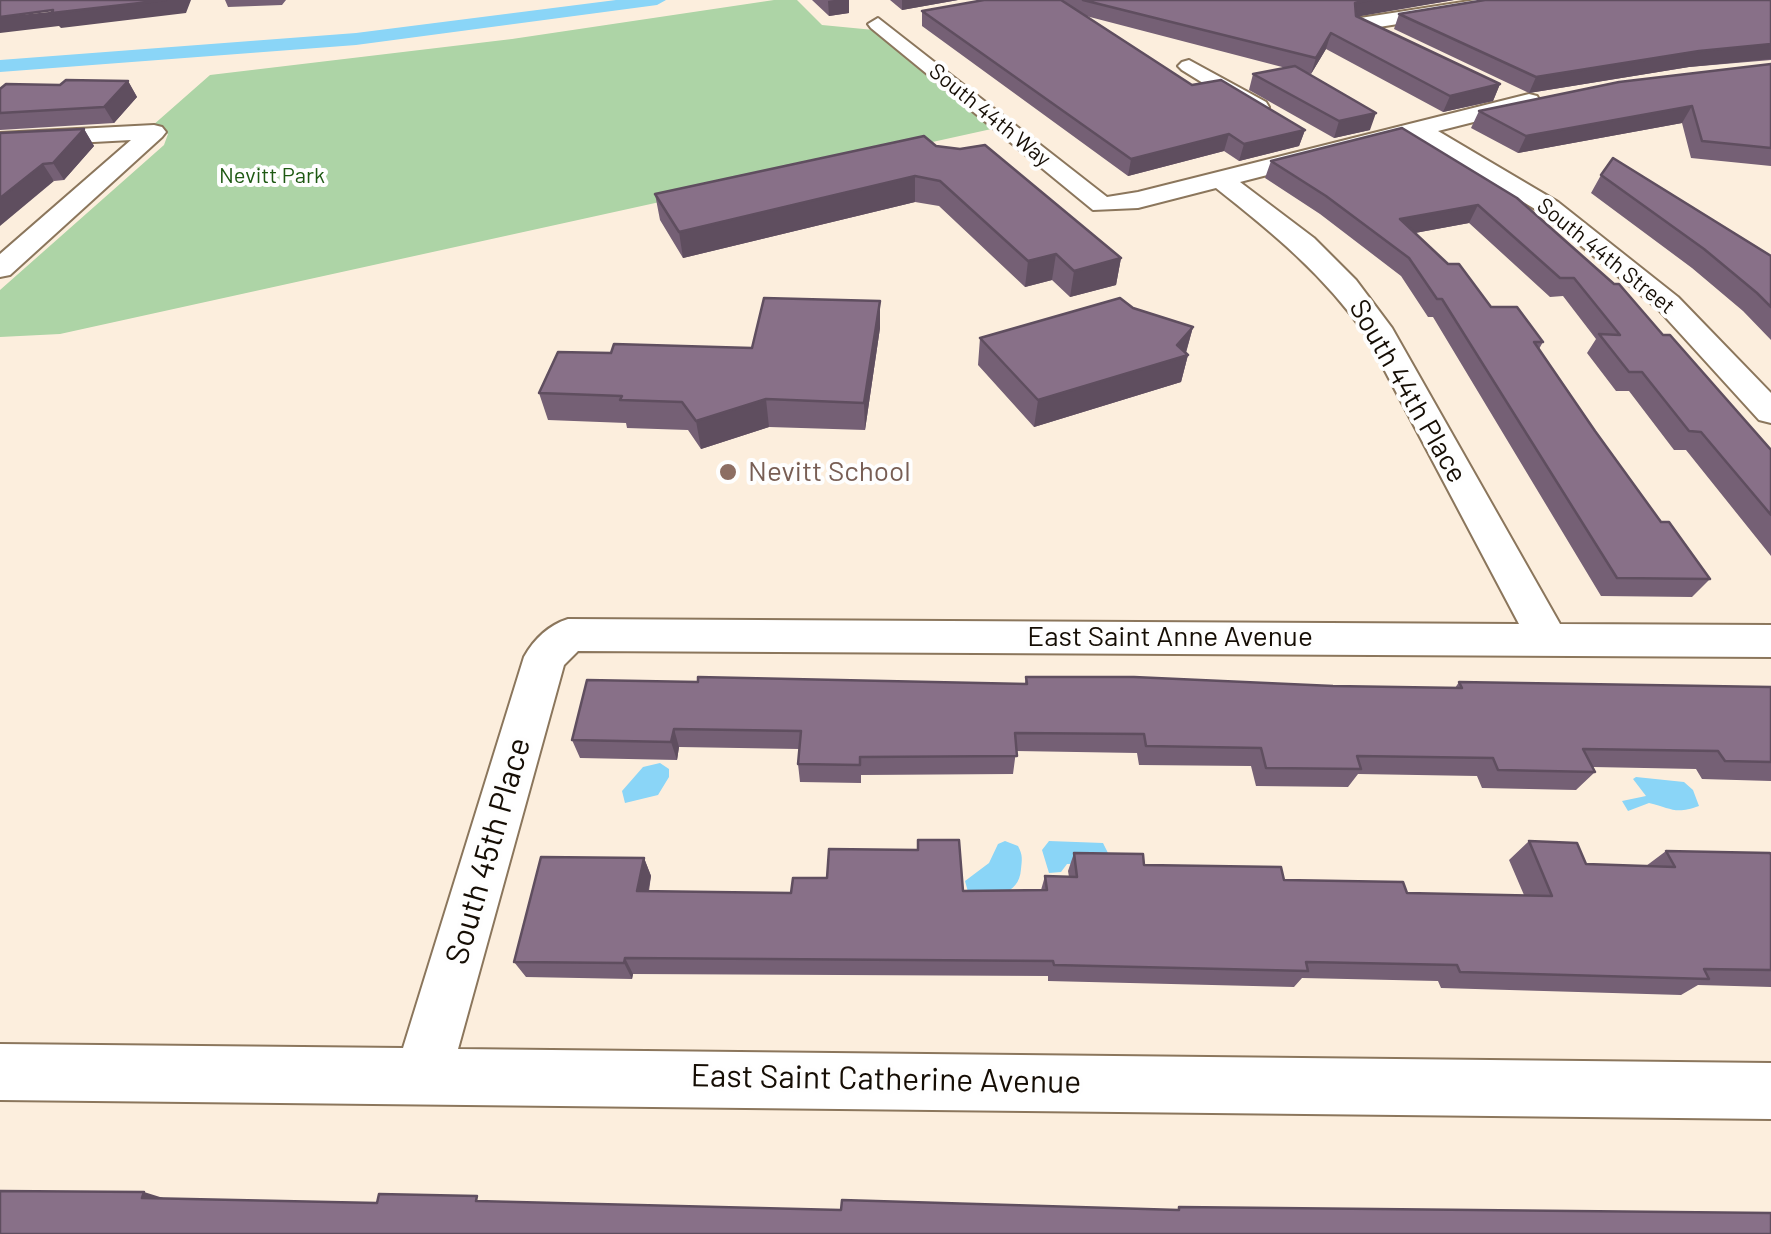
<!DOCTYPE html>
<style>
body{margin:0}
canvas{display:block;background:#fceedd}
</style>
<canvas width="1771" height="1234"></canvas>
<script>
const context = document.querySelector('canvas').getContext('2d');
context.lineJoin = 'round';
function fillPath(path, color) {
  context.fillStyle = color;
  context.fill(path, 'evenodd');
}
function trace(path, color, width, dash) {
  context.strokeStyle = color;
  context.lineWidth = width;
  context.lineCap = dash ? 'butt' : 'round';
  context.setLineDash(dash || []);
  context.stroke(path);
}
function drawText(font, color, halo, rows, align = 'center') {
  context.font = font + ' Barlow,sans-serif';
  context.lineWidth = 8;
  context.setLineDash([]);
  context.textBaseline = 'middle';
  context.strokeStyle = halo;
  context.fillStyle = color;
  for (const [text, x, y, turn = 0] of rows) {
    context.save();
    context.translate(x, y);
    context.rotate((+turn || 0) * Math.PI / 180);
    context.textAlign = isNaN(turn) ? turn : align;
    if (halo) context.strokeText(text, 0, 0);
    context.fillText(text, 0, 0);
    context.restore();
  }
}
fillPath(new Path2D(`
 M774,0H797L822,25L874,30L996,128L60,334L0,337V290L164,145L168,134L152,126L210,75L512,39Z`), '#add4a6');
fillPath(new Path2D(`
 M660,763L669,769V777L658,795L625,803L622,791L643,767Z
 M1636,777L1684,782L1693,790L1699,806C1675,815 1671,808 1649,803L1628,811L1622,801L1646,796L1633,779Z
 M1005,841L1018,846C1023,855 1022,860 1021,869C1019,897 992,896 970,899L965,881L989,863L998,844Z
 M1049,841L1103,843L1110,857L1103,863L1067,864L1061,872L1049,873L1042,850Z`), '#8ad5f7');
fillPath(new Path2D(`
 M616,0H666L657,5L356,45L0,72V60L356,33Z`), '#8ad5f7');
const minor = new Path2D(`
 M1476,0H1521L1512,6L1360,30L1350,24L1360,18Z
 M878,18L1107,197L1138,192L1529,94L1537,96L1540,101L1537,106L1438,131L1558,202L1678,297L1771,393V423L1759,420L1658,309L1540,212L1415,137L1240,182L1314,238L1356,280L1392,328L1560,624L1771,625V657L578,651L564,665L458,1049L1771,1063V1119L0,1100V1044L403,1048L524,657C534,639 549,625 568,619L1519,624L1366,335C1324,275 1273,233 1216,188L1138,208L1093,210L871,28L868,24Z
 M1189,60L1266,102L1269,107L1258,114L1250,112L1182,70L1178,66L1182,62Z
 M154,125L162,127L166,132L162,137L10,275L0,277V254L131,140L0,147V133Z`);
trace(minor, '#8b765c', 4);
fillPath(minor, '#fff');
fillPath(new Path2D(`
 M225,0H286L282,5L228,7Z
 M812,0H849V13L829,16Z
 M890,0H958L902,10Z
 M984,0H1454L1357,16L1500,84L1493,101L1443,112L1326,49L1311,74L1307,73L1370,130L1334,138L1249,90L1253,74L1286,68L1086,16L1192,85L1305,130L1299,146L1239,161L1224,151L1128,176L922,26V11Z
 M1771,0V60L1689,67L1529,93L1394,29L1399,14Z
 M1771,64V166L1691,158L1682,123L1518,153L1471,128L1479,111Z
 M128,81L137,97L114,123L0,130V89Z
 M1402,128L1663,335L1771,450V556L1686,450H1674L1629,391H1616L1587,353L1596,339L1563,296L1550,297L1469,223L1415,233L1491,307L1543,342L1539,349L1595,431L1661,522L1710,579L1692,597L1601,596L1433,317H1428L1401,276L1320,214L1265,178L1271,161Z
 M84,129L94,146L64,180L54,181L0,133Z
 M936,146L1121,258L1116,285L1070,297L1052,280L1025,287L939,206L915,202L683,258L660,220L655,194Z
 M1601,175L1771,256V340L1743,311L1692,268L1591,193Z
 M880,301V328L865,430L769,427L701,449L688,430L627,428L626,423L548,420L539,393L611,353L752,348Z
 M1133,308L1193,327L1186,353L1188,355L1181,382L1034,427L978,365L980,338Z
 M1026,677L1333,686L1455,688L1459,682L1771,687V781L1702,779L1696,769L1593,767L1595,772L1576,790L1482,788L1477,776L1358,774L1348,787L1256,786L1251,766L1139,765L1137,753L1016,751L1013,774L861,775V783L800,782L798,764L799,749L679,747L677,760L580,758L572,740L1025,684Z
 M918,840L963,891L1041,890L1045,876L1069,877L1068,871L1074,853L1144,865L1407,893L1524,895L1509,860L1529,841L1586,864L1646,866L1666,851L1771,855V987L1698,985L1681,995L1441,988L1438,981L1302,978L1294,987L1048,981V976L633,974L632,979L526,977L514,962L644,858L651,876L649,891L791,893L827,878L917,850Z`), '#756075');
fillPath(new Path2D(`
 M166,0H191L186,13L61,28L59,26L0,33V17Z
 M834,0H849V13L829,16L828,1Z
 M902,0H958L902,10Z
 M1371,0H1454L1350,18L1355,3Z
 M1331,33L1326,49L1311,74L1316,58Z
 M1771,44V59L1689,67L1529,93L1536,77L1699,51Z
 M128,81L137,97L114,123L104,107Z
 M1500,84L1493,101L1443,112L1450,96Z
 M1692,106L1682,123L1518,153L1526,136Z
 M1376,113L1370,130L1334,138L1339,121Z
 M84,129L94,146L64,180L53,163Z
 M1305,130L1299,146L1239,161L1244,144Z
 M1229,134L1224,151L1128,176L1131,159Z
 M43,164L54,181L0,226V198Z
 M915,176V202L683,258L679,232Z
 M1478,205L1469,223L1393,237L1400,219Z
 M1056,254L1052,280L1025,287L1028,261Z
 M1121,258L1116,285L1070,297L1074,271Z
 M880,301V328L865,430L864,403Z
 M1193,327L1185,355H1188L1181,382L1034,427L1038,400L1177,345Z
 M766,399L769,427L701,449L696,421Z
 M674,729L679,747L677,760L671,742Z
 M644,858L651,876L645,908L637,891Z
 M625,958L633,974L632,979L624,963Z
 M144,1192L176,1202L142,1198Z`), '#5f4e5f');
const building = new Path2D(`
 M0,0H166L52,13L53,10L0,17Z
 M984,0H1061L1192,85L1221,80L1305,130L1244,144L1229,134L1131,159L922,11Z
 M1083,0H1371L1355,3L1356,16L1500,84L1450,96L1331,33L1316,58Z
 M1485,0H1771V44L1699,51L1536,77L1399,14Z
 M1771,64V148L1702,141L1692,106L1526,136L1479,111L1619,82Z
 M1295,66L1376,113L1339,121L1253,74Z
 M66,80L128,81L104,107L0,113V89L6,84L60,85Z
 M1402,128L1517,198L1614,284H1619L1663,335H1670L1771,450V515L1701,432L1689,431L1642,372H1629L1599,334L1620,335L1574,278H1560L1478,205L1400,219L1448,264H1459L1491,307H1517L1543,342H1534L1595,431L1661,522H1669L1710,579L1617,578L1442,299H1437L1409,258L1326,196L1271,161Z
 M84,129L53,163L43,164L0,198V133Z
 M924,136L936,146L960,149L985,145L1121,258L1074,271L1056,254L1028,261L940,181L915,176L679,232L655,194Z
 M1613,158L1771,256V307L1757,293L1704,249L1601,175Z
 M764,298L880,301L864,403L766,399L696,421L682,402L620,400L622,396L539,393L558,352L611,353L614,344L752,348Z
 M1120,298L1133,308L1193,327L1177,345L1188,355L1038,400L980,338Z
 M698,677L1027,684L1026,677H1134L1333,686L1462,688L1459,682L1771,687V762L1725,761L1718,751L1583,749L1595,772L1498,770L1493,758L1357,756L1361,769L1266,768L1261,748L1146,746L1144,734L1015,733L1017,756L860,757V765L798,764L801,731L674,729L671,742L572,740L587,680L698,682Z
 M918,840H959L963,891L1047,890L1045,876L1077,877L1074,853L1143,854L1144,865L1281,867L1284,880L1403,882L1407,893L1552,896L1529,841L1577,843L1586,864L1675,867L1666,851L1770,853L1771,855V970L1704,969L1709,979L1460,972L1457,965L1306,962L1308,971L1054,965L1053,961L625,958L624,963L514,962L541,857L644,858L637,891L791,893L793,878H827L829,849L918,850Z
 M0,1191L144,1192L142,1198L377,1203L379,1194L477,1196L476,1201L841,1210L842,1200L1179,1210V1207L1771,1213V1234H0Z`);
fillPath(building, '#887088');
trace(building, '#5f4e5f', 2.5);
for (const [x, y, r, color] of [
 [728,472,10,"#8d6e63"]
]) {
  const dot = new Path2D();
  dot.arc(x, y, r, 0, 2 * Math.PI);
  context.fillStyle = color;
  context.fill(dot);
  trace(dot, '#fefefe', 4);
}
drawText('22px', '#150d04', '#fefefe', [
 ["South 44th Way",990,115,39],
 ["South 44th Street",1606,256,39]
]);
drawText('22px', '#1e5913', '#fefefe', [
 ["Nevitt Park",272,176]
]);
drawText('28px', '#150d04', '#fefefe', [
 ["South 44th Place",1408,391,60],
 ["East Saint Anne Avenue",1170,637]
]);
drawText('28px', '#785e54', '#fefefe', [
 ["Nevitt School",748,472]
], 'left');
drawText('32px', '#150d04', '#fefefe', [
 ["South 45th Place",488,851,-74],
 ["East Saint Catherine Avenue",886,1079,1]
]);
</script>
